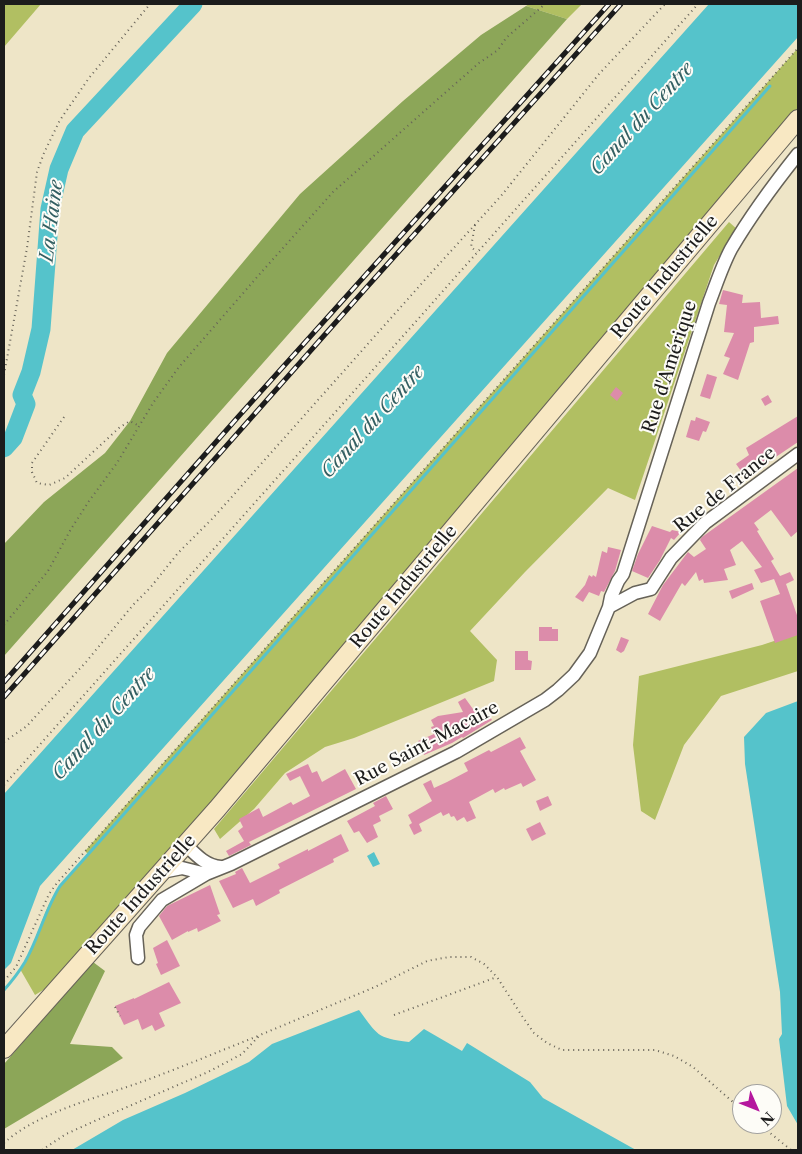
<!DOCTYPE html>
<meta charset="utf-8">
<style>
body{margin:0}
#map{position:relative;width:802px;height:1154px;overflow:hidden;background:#eee5c7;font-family:"Libre Caslon Text",serif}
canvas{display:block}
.frame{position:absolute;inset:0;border:5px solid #1c1c1c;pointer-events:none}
.north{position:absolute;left:732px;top:1084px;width:50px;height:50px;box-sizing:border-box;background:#fdfcf7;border:1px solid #a3a29f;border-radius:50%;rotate:134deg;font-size:14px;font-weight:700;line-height:20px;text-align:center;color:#1c1c1c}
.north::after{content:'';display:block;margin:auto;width:18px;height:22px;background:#b5179e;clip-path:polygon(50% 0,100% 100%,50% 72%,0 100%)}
</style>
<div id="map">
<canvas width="802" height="1154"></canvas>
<div class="frame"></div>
<div class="north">N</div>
</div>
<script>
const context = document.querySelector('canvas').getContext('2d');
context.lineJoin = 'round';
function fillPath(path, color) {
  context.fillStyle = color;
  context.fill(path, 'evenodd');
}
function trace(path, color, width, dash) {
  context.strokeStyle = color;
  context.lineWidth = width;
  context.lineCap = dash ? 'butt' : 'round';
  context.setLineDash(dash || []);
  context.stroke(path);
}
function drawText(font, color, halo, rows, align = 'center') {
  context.font = font + ' "Libre Caslon Text",serif';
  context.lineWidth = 4;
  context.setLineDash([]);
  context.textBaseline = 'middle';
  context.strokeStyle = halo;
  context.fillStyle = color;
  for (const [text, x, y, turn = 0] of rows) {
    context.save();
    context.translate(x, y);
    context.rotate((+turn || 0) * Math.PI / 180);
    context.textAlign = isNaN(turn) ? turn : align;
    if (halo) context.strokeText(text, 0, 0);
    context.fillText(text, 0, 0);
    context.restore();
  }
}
fillPath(new Path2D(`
 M4,4H41L4,47Z
 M529,4H582L567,19L526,6Z
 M798,48V119L71,973L35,995L20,969C33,949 39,926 49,904C58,885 74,870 88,854L85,851Z
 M729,222L738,230L725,247L714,265L635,500L608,488L525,572L470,631L497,660L494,681L354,738L325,747L285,773L254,809L220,839L214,829Z
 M798,633V671L721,696L684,745L655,820L641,811L633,745L639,676L762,645Z`), '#b1bf62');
fillPath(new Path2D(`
 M526,6L567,19L4,656V544L44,502L105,453L130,421L167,353L300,194L403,101L481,35Z
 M93,962L105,971L70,1044L112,1047L123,1058L4,1129V1064Z`), '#8ca658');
fillPath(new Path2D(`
 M709,4H798V37L40,886L11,963L4,970V794Z
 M798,701V1125L787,1106L779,1039L782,1034L780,992L745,764L744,737L766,713Z
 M374,852L380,864L373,867L367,856Z
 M359,1010C378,1035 376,1038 409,1042L424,1029L462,1051L467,1043L530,1082L543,1098L636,1150H72L123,1120L185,1093L249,1062L272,1044Z`), '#55c3cb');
trace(new Path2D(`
 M4,990C12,981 19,972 25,962C39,937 45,910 60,886L770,86`), '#55c3cb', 3);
trace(new Path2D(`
 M4,448L13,438L26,404L22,395L31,372L41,329L50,209L59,169L75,131L193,4`), '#55c3cb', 19);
fillPath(new Path2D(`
 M723,290L743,295L742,303L760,302L761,318L778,316L779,324L754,327V342L750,343L738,380L723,374L730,358L724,356L734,333L724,332L727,305L719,304Z
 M707,374L717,377L710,399L700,396Z
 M616,387L623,393L617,401L610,395Z
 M768,395L772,402L765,406L761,399Z
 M798,416V442L749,475L745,468L741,471L736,464L749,455L746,448Z
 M696,417L710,422L706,432L703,431L699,441L686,437L691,420L695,421Z
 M798,468V531L791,537L771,510L754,523L759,530L757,531L774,559L771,561L780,576L790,572L794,580L786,584L798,618V635L775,643L760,601L780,594L774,579L761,583L754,570L762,567L742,541L730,550L736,565L724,569L728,580L704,583L703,579L699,581L696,572L685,586L682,583L660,621L648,614L663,585L688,552L694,557L706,549L700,540L702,537Z
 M652,526L670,532L672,530L681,532L674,540L671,538L660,560L648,578L632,571L638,554Z
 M608,547L621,550L615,571L604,592L601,591L599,596L589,592L583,602L575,597L585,585L589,575L592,577L593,575L596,577L602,551L607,553Z
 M752,583L754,589L732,599L729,591Z
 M539,627H552V629H558V641H539Z
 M621,637L629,640L624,651L621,653L616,650Z
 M515,651H528V660L532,661L531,670H515Z
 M465,698L478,716L486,711L492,720L463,738L462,737L452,743L424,755L418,741L434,734L431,727L434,726L431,720L438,716L463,712L458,702Z
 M520,737L526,748L520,751L536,780L523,787L521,783L505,790L504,788L495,793L493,789L469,802L476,818L467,822L464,817L457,821L454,816L451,817L449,813L443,816L441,812L419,824L422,831L414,835L409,825L412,823L408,815L432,801L423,784L431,780L434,788L447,782L468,771L464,763L489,750L491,752Z
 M308,764L312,773L317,771L322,782L345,769L356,789L249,842L251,845L229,856L226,851L244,841L238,831L243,827L239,819L259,808L263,817L291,802L293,805L310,796L300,776L290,781L286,774Z
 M386,796L393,809L379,816L381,821L373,825L378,837L367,843L359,831L354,833L347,821L375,806L373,803Z
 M548,796L552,805L540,811L536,801Z
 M540,822L546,834L532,841L526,829Z
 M341,834L349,851L333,859L334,862L279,890L280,893L256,906L253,899L233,908L219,881L236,874L235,872L242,868L250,883L280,868L278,864L308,849V851Z
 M210,885L220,914L217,915L221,921L198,932L197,928L188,932V931L172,940L159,916L167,906Z
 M167,940L180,966L161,975L156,964L158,963L153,948Z
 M169,982L181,1003L159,1013L165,1026L155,1031L152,1025L142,1030L138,1019L124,1025L115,1006L134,998V999Z`), '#dc8caa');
const minor = new Path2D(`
 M609,607L635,593L651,589L671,558L705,523L798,454
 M186,845C196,855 206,866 221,867
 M162,872L182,868L206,874L231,864L456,752L545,700L558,690L574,675L590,653L609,607L611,597L618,581L623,574L709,303C716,285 722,266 731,249C751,215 774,184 798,154
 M138,958L136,935L139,927L162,900L206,874`);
const secondary = new Path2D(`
 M4,1049L217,809L798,119`);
trace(minor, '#666258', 15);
trace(secondary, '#666258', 20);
trace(new Path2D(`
 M475,225L471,247L477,252
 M4,375L27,248L37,172L44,153L60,120L89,78L150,4
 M64,417L32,463V472L37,483L49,485L65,478L120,427L130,421L139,426
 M4,625L48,571L71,529L89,501L117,463L153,403L179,367L258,276L333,192L438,99L479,63L498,50L506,38L545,4
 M4,742L27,726L35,717L86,662L133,605L150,588L178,553L213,518L431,273L501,196L599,74L665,4
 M4,785L698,4
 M4,981L16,967L49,894L57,883L798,48
 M115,1007L120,1016
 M394,1015L497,977
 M759,1124L791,1150
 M4,1143C38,1112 100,1097 144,1081C182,1067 220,1051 258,1036
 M42,1150L66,1134L97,1120L208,1072L242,1054L260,1035L375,987L427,961L449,957H471L484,964L497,977L522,1016L534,1033L547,1043L562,1050H655L674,1056L693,1067L742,1110`), '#666258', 2, [1, 4]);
trace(minor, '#fff', 12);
trace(secondary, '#f8e8c3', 18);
const rail = new Path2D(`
 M4,682L238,417L609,4
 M4,697L367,287L621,4`);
trace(rail, '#1c1c1c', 5);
trace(rail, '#fdfcf7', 3, [9]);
drawText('18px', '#1c1c1c', '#fdfcf7', [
 ["Route Industrielle",665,277,-50],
 ["Rue d'Amérique",670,367,-72],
 ["Rue de France",725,490,-39],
 ["Route Industrielle",404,587,-50],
 ["Rue Saint-Macaire",427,744,-28],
 ["Route Industrielle",141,895,-48]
]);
drawText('italic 19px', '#335f62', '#fdfcf7', [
 ["Canal du Centre",642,119,-48],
 ["La Haine",52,221,-83],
 ["Canal du Centre",373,422,-48],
 ["Canal du Centre",104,724,-48]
]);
</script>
